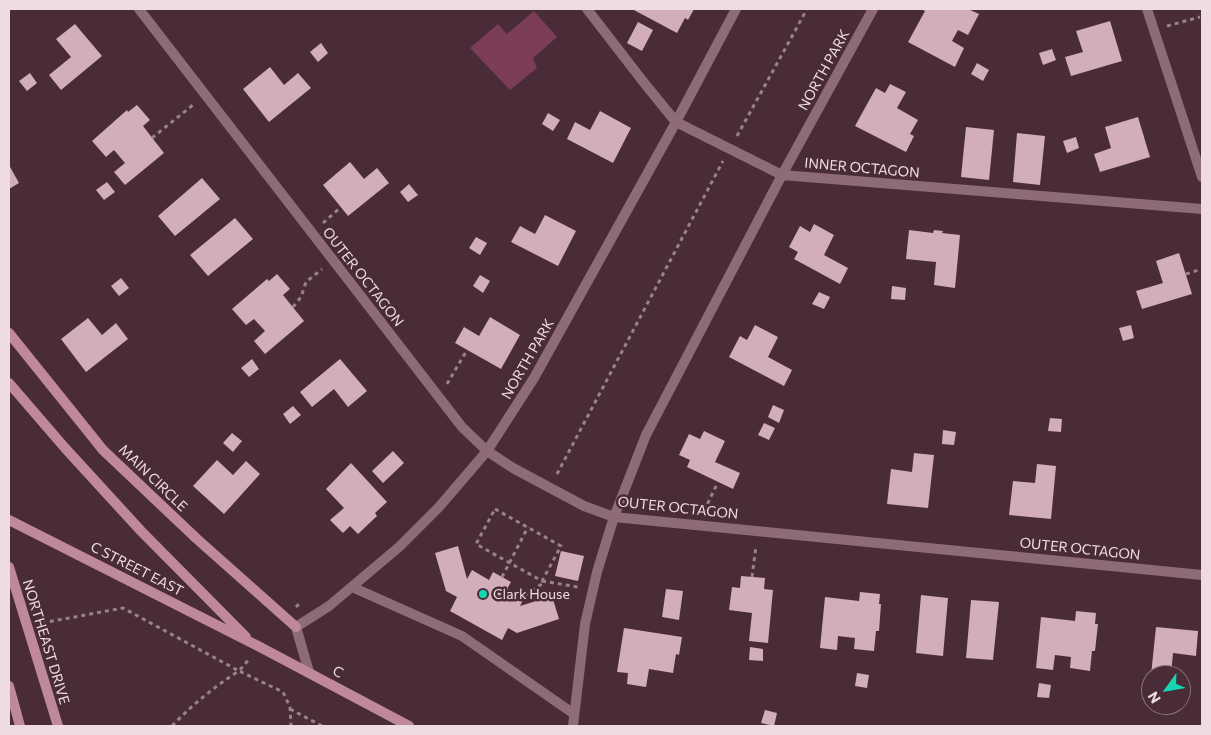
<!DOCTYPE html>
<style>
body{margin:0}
#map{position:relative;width:1211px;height:735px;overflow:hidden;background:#492c37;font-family:Commissioner,sans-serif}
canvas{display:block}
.frame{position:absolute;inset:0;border:10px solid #efdce2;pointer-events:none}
.north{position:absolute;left:1141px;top:665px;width:50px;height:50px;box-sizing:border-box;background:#492c37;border:1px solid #8b727b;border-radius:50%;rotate:238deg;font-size:14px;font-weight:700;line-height:20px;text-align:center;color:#efdce2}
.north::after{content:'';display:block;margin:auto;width:18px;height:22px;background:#16d5b3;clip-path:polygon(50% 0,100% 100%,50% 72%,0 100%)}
</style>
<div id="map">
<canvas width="1211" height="735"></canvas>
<div class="frame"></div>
<div class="north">N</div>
</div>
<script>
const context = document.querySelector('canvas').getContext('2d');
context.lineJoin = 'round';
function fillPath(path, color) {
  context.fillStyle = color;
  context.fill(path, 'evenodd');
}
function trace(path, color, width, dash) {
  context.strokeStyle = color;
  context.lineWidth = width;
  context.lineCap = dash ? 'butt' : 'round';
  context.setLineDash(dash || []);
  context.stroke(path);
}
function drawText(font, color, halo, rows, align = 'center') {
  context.font = font + ' Commissioner,sans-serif';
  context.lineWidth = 5;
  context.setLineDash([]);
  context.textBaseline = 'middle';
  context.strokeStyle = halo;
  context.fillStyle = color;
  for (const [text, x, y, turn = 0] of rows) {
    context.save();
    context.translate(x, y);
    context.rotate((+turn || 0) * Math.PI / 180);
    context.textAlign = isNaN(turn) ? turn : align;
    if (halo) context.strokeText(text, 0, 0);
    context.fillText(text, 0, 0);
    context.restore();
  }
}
fillPath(new Path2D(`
 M534,11L557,37L533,58L537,68L510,90L470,48L498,24L507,34Z`), '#7c3d57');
fillPath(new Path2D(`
 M632,9H694L688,20L685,18L677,33Z
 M921,9H968L979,14L968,35L958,30L952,41L964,48L955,67L908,42L925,11Z
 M1110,21L1122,61L1071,76L1065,57L1083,52L1076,31Z
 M638,22L653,30L642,51L627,43Z
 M75,24L102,56L61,90L49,75L71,57L56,39Z
 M321,43L328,53L318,62L310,52Z
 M1052,49L1056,60L1043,65L1039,53Z
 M977,63L989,70L983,81L971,74Z
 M270,67L284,85L298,73L311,88L269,122L243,89Z
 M30,73L37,83L27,91L19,81Z
 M890,84L906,92L897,108L918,120L910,134L914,136L906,152L855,126L876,88L885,93Z
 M137,105L150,120L143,126L164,153L125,185L114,172L125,163L114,150L106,157L92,141L127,110L128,112Z
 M600,111L631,128L613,163L567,139L575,122L590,130Z
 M548,113L560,120L553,131L542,124Z
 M1138,117L1150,157L1100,172L1094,154L1111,148L1105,127Z
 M966,127L994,130L989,180L961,177Z
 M1017,133L1045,136L1040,185L1013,182Z
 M1076,137L1079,148L1067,153L1063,141Z
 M350,162L364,179L377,168L389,183L348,216L323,185Z
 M9,165L19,183L9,189Z
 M202,178L220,199L175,236L158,216Z
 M107,182L115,192L104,200L96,190Z
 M409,184L418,195L408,202L400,192Z
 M545,215L576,231L558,266L511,242L520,226L535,234Z
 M235,218L253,239L208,276L190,255Z
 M814,224L834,235L824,255L848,268L840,284L794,259L798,252L789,247L800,226L810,232Z
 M909,230L933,233L934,230L943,231L942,233L960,235L955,288L934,285L936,262L906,259Z
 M476,237L487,243L480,255L469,248Z
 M1179,253L1192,294L1142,309L1136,291L1163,283L1156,261Z
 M277,274L290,289L283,295L304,321L265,354L254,341L265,331L254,319L246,325L232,309L267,279L269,281Z
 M480,275L490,281L483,293L473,286Z
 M121,278L129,288L119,296L111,286Z
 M892,286L906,288L905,300L891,299Z
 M819,292L830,297L824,309L812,304Z
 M490,317L520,335L501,369L455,343L464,327L479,336Z
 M88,318L102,335L116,323L128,339L86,372L61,339Z
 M755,325L778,337L768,357L792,370L784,386L729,357L740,336L747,340Z
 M1131,325L1134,338L1123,341L1119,328Z
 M252,359L259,369L249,377L241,368Z
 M340,359L367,391L348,407L334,389L312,407L300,392Z
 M773,405L784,410L779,423L768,417Z
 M293,406L301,415L290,424L283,414Z
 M1050,418L1062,419L1061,432L1048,431Z
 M764,423L775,428L769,440L758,435Z
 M943,430L956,432L954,445L942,444Z
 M704,431L725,441L715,462L740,473L733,489L687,467L690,460L679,455L689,434L700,439Z
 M232,433L242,441L233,452L223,443Z
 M393,451L404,463L383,483L372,471Z
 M914,453L934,455L928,508L887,504L891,469L912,472Z
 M217,460L233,475L246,461L260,474L224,514L193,486Z
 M351,463L387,502L375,513L377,516L358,534L350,526L343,533L330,520L344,508L326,489Z
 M1037,464L1056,466L1051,519L1009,515L1013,481L1035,483Z
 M458,546L467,579L472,570L489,580L493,572L511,582L507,589L524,598L520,606L552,596L559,619L517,633L508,628L502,640L450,611L457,597L446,591L435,553Z
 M561,551L584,556L578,581L555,576Z
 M741,576L765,578L764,589L773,590L768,643L749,641L752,613L729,610L732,587L740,588Z
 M666,589L683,591L679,620L662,617Z
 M860,592L880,594L879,604H881L879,631H876L874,651L854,649L855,638L838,636L837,650L820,648L825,597L859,601Z
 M921,595L948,598L943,656L916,653Z
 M971,600L999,602L993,660L966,658Z
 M1076,611L1096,613L1095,624H1098L1095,651H1092L1090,671L1070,668L1071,657L1055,655L1053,670L1036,668L1041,617L1075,621Z
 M1156,627L1198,631L1196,656L1173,653L1171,675H1151Z
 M624,628L682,637L679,655L676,654L673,673L649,669L646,687L627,684L628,673L617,672Z
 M750,647L763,649V661L749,660Z
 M857,673L869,675L867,688L855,686Z
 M1039,683L1051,685L1049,698L1037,697Z
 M765,710L777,713L774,726L761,723Z`), '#d2adba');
trace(new Path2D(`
 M1167,26L1200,17
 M737,136L807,9
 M152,138L194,104
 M323,223L341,207
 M1186,274L1202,269
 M293,307L301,297L306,282L322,269
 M447,384L467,350
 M557,474L723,161
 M495,509L561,546L542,581L476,544Z
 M704,511L718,482
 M502,577L528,527
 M752,577L756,546
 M542,581L578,587
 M525,595L545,582
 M296,607L301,602
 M42,623L123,608L239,671L250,658
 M290,709L322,726
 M172,726C193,704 214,687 239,671L283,692L290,707L291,726`), '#9a828a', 3, [4, 4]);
trace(new Path2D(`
 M352,587L462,636L574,714`), '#8e6b78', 10);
trace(new Path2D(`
 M139,9L462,427L487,451L513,468L584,506L614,517L1202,575
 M587,9L645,84L676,122L782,175L1202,209
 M1147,9L1202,177
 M309,672L296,627L329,606L399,547L439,507L487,451L534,378L676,122L736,9
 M573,726L585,624L597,572L614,517L646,435L782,175L873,9`), '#8e6b78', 10);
trace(new Path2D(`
 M9,333L103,450L197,539L296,627
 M9,383L65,448L141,531L246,637
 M9,520L260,647L409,726
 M9,567L58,726
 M9,686L20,726`), '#bf889c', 10);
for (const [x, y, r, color] of [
 [483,594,5,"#16d5b3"]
]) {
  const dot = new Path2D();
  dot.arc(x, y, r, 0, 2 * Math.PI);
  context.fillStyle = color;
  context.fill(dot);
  trace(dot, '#492c37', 2);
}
drawText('14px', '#efdce2', '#492c37', [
 ["NORTH PARK",824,70,-61],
 ["INNER OCTAGON",862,168,5],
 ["OUTER OCTAGON",363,277,52],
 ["NORTH PARK",528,359,-60],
 ["MAIN CIRCLE",153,478,44],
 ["OUTER OCTAGON",678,508,6],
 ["OUTER OCTAGON",1080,549,6],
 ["C STREET EAST",137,569,27],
 ["NORTHEAST DRIVE",46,642,73],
 ["C",338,672,28]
]);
drawText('14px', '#efdce2', '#492c37', [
 ["Clark House",493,594]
], 'left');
</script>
